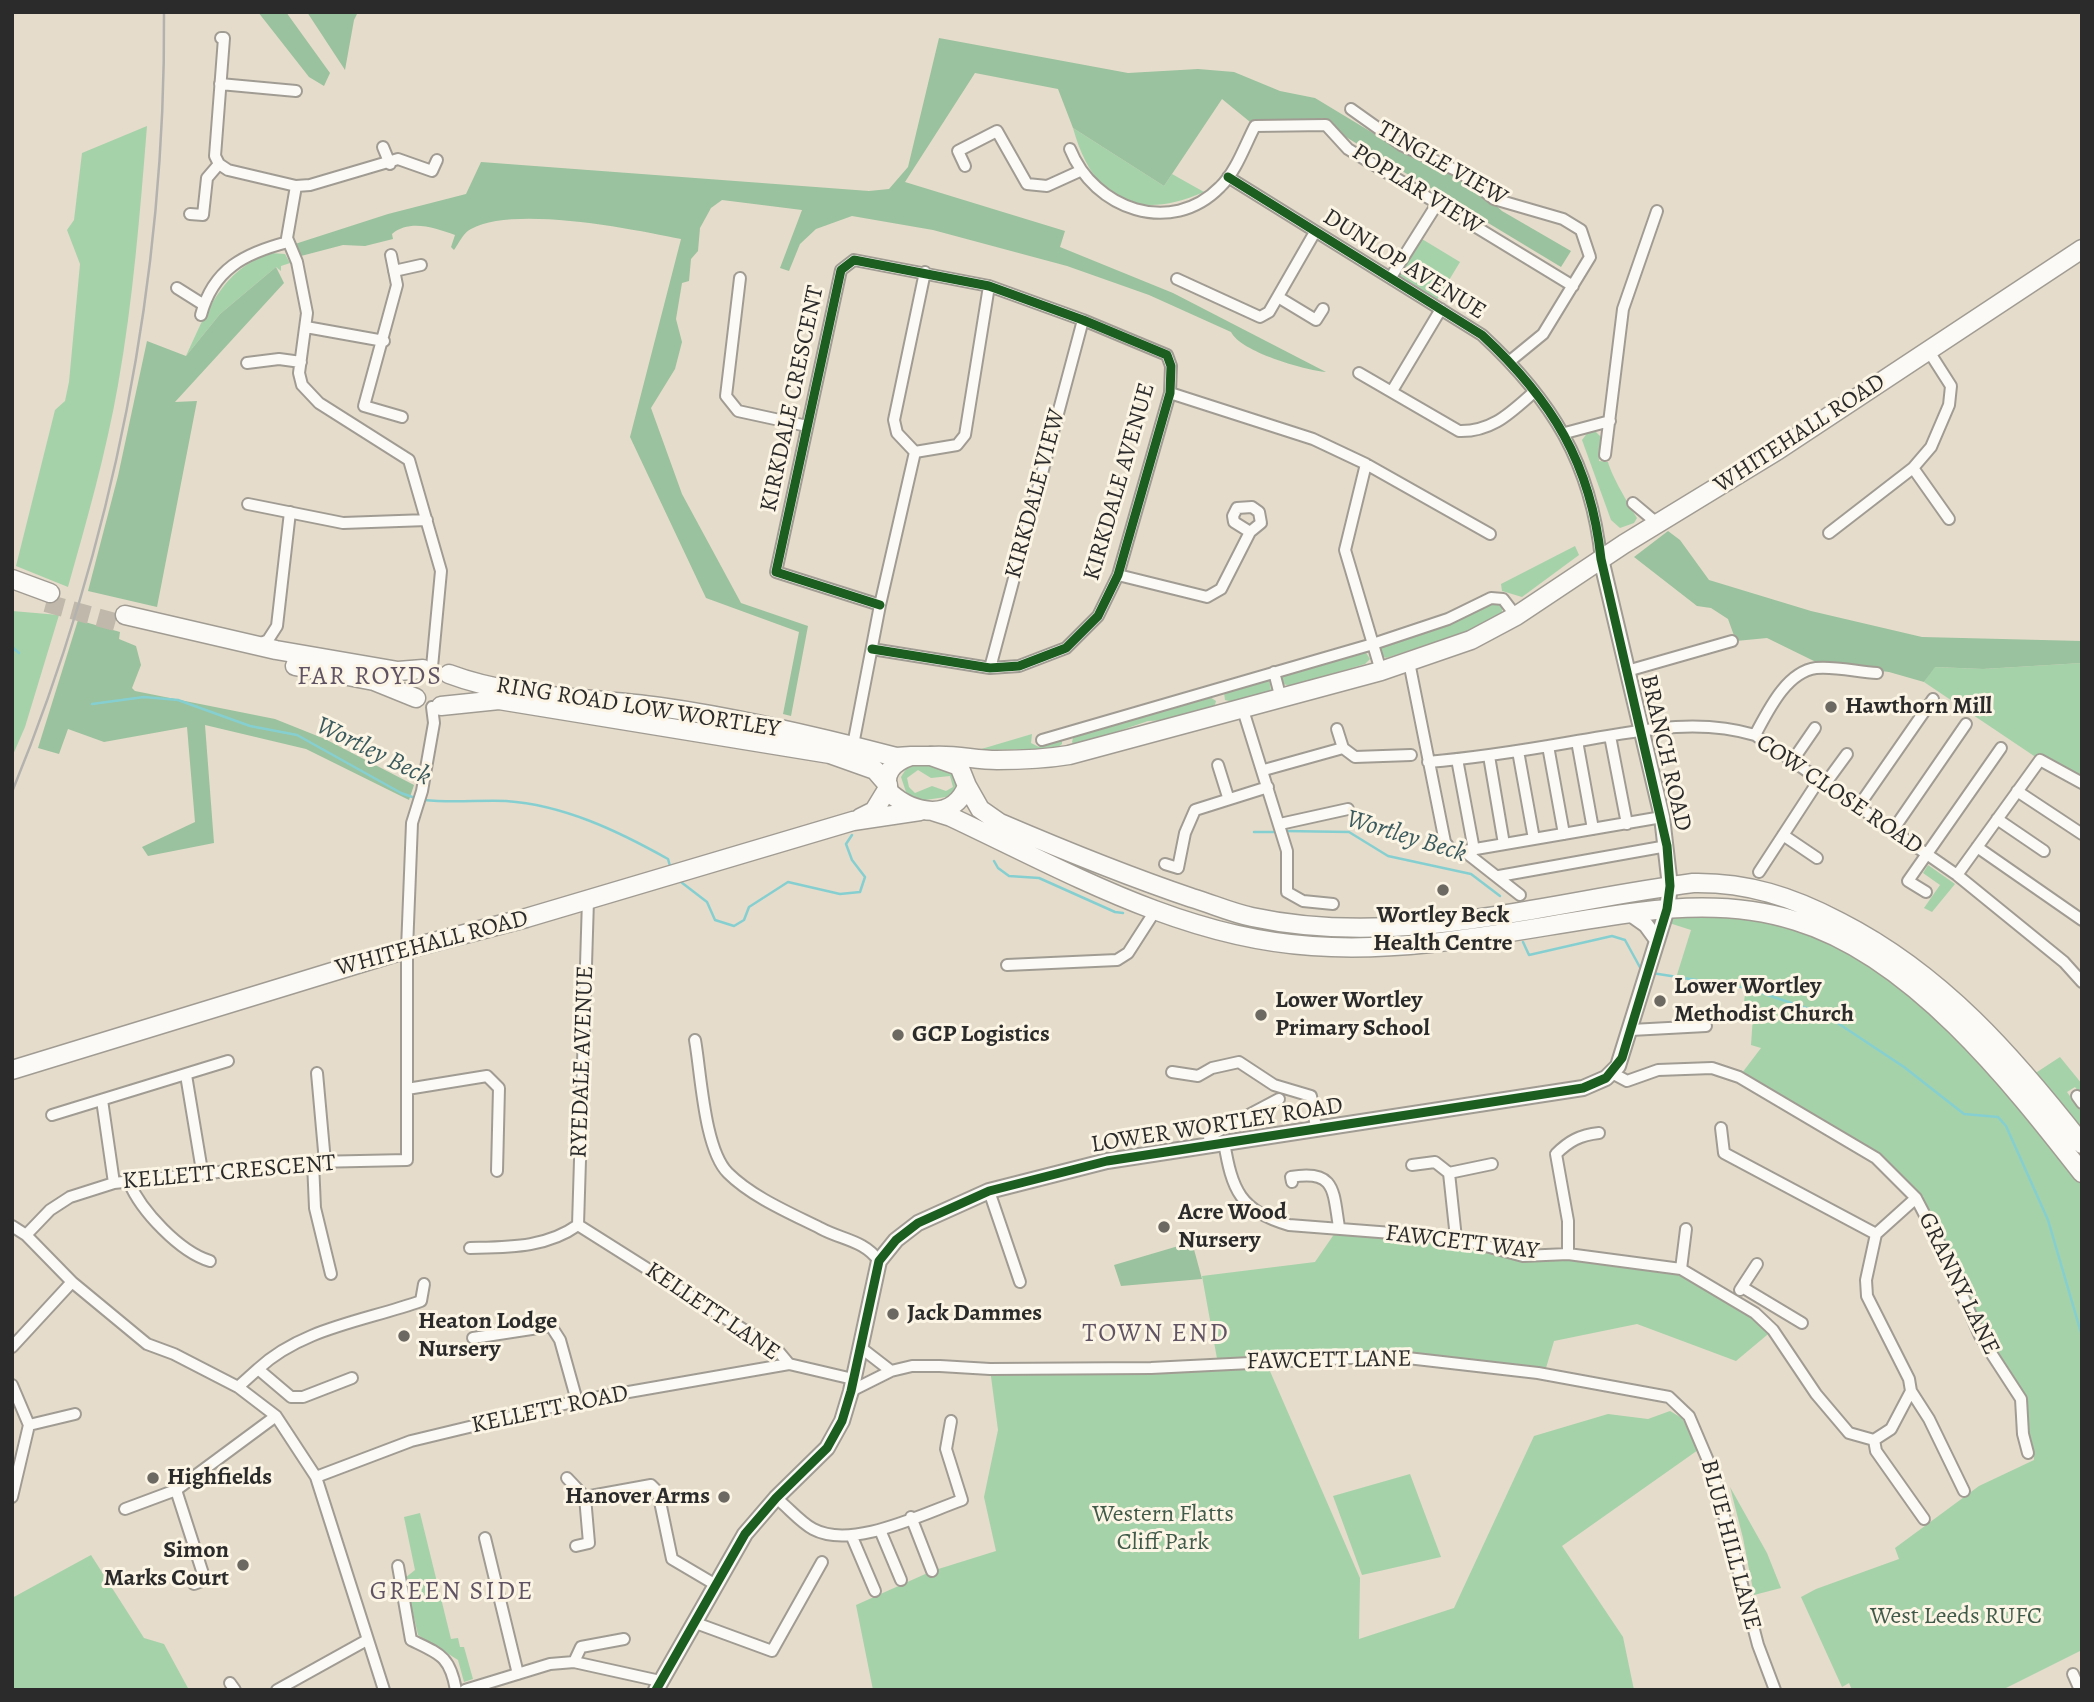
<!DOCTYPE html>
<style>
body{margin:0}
#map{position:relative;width:2094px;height:1702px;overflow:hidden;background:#e5dccb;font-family:Alegreya,serif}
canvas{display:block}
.frame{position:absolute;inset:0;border:14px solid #2b2b2b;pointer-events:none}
</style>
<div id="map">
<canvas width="2094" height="1702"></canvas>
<div class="frame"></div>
</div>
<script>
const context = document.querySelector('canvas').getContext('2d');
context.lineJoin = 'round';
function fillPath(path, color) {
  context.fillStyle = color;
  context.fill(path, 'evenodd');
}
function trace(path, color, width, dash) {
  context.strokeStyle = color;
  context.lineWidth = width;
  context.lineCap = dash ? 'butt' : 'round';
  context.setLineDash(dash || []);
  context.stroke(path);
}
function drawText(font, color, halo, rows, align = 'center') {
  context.font = font + ' Alegreya,serif';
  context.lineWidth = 6;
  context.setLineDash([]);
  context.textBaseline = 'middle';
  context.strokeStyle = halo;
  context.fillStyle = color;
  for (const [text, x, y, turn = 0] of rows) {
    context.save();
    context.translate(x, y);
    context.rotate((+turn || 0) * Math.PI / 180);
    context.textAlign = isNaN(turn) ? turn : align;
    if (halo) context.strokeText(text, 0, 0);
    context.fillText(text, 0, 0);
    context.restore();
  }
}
fillPath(new Path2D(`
 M147,126C140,213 133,300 118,385C106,453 87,520 68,587L16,566L55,410L65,401L69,382L80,264L67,230L74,220L82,153Z
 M1073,128L1164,186L1172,174L1204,192C1135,222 1093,200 1073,128Z
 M1417,236L1460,262L1434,305L1391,277Z
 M271,253L285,254L290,263L281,266V271L276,267L220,314L186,356C206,313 222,269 271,253Z
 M1588,432H1596L1601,437L1599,461L1608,462C1612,477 1628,503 1637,518L1634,523L1620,528L1611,520L1582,440Z
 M1575,546L1579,555L1522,597L1502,591L1501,584Z
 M1492,603L1502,605V613L1464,633L1386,658L1379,654L1378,647Z
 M12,611L59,615L25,727L12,757Z
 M1365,651L1370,659L1365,664L1291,686L1283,684L1280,676Z
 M2082,663V783L2040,760L1924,682L1934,667L1983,669Z
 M1269,679L1271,691L1233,702L1225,700L1224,692Z
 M1210,697L1216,701L1214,708L1170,720L1148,721L1110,734L1100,741L1075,747L1072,742L1074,734Z
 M1032,734L1031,743L1039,747L1044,742L1062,738V744L1055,749L978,750Z
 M917,764L945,766L960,778L953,796L918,801L907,795L901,777L906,769ZM918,770L931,778L950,776L953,787L946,791L932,786L915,793L909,787L907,778Z
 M1928,865L1955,884L1932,912L1924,908L1940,885L1923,873Z
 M1720,908L1835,937L1934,1007L2082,1173V1650L2002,1690H1852L1849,1683L1842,1687L1801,1597L1816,1589L1899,1559L1895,1548L1979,1486L2034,1460L2033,1448L2023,1434L2021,1399L1980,1336L1925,1216L1876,1157L1739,1077L1761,1048L1751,1045L1753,1016L1744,1002L1746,988L1676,978L1691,930L1663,921L1667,909Z
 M2060,1057L2082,1084V1097L2075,1087L2067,1092L2082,1113V1132L2034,1074Z
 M1339,1227L1456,1238L1523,1256L1568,1254L1681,1269L1773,1330L1736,1361L1637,1324L1554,1341L1546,1368L1389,1356L1266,1362L1360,1578L1359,1639L1454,1608L1534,1436L1608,1414L1648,1419L1670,1411L1682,1418L1698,1450L1562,1546L1623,1637L1634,1690H873L856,1605L932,1571L996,1551L984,1497L998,1430L990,1369L1218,1364L1202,1276L1315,1262Z
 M1410,1474L1441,1557L1362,1575L1333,1496Z
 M1730,1487L1767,1553L1781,1588L1754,1595L1743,1538Z
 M420,1513L451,1639L458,1638L460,1647H464L473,1679L464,1682L458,1660L418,1635L405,1578L415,1570L404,1517Z
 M91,1555L144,1638L164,1644L189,1690H12V1598Z`), '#a5d2a9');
fillPath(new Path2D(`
 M258,12H286L330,73L324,86L309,77Z
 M307,12H358L354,20L345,70Z
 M939,38L1128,73L1198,69L1234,72L1280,91L1315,98L1421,162L1447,170L1480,191L1502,211L1571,251L1561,267L1326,125L1255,126L1222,99L1164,186L1073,128L1058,89L975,73L905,182L1065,231L1060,247L1173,293L1326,372C1304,370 1241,352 1231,332L1149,295L1067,266L933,230L852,216L816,229L800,244L789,271L780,268L802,210L722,200L711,208L700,228L698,251L691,259L689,281L682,283L676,319L682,342L675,369L651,408L682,494L741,603L808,626L791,716L783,714L799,632L706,598L630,437L681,239C633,229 513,205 471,229C464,232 459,243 454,250L451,247L455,235C435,228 410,219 392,234L393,239L365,246L343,245L301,256L295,244L388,214L466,194L481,162L869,191L889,189L908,167Z
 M276,267L284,283L175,402L197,401L157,607L88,591L118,476L147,341L186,356L220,314Z
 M1668,531L1680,540L1709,580L1811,611L1922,637L2082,641V663L1983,669L1935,667L1924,682L1889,672L1818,663L1767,638L1736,641L1728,619L1711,608L1697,606L1634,557Z
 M78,620L120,632L119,639L136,646L141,665L132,688L135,691L275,719L325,739L414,785L409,800L306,749L205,725L214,843L148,856L142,847L195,822L187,727L104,742L68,729L59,754L38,748Z
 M1192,1242L1202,1279L1121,1286L1114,1265Z`), '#9ac29e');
trace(new Path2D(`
 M12,647L19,653
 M92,704L144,697L178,700L250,726L297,735L401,793L418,799
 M424,800C451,803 478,800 506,801C564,805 618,831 668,859L670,866
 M1285,831L1349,832L1388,856L1471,874L1500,896
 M1254,832H1279
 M994,861L998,868L1009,876L1039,878L1115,912L1123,913
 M681,882L707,902L715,920L734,926L744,920L749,907L788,882L840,894L860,892L865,877L852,860L846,844L852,835
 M1523,942L1529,955L1612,936L1625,940L1642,971
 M1652,973L1747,988L1824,1014L1904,1067L1964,1114L1998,1117L2006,1126L2048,1220L2082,1336`), '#86cfd1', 2.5);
trace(new Path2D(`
 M46,603L122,624`), '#c0b9ab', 18, [18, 9]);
const minor = new Path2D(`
 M221,38H224L215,156L219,164L228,170L296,186L310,185L398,159L432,171L437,160
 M220,84L296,91
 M1351,109L1403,146L1460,172L1494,199L1563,219L1581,230L1590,257L1543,334L1510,361
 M383,147L390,164
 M1070,149C1094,209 1171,237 1220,187C1236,172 1245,145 1255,126L1326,125L1348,149L1573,286
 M965,166L958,151L997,131L1027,184L1047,186L1080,171
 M1228,177L1482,335C1552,400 1591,463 1601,559
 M296,186L287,238L297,262L307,313L299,373L302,385L319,403L409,460L441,571L432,667
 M190,214L203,215L207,178L219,164
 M391,255L397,285L364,406L402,417
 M394,271L421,265
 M1391,277L1437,204
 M740,278L726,396L738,411L807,426
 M1177,279L1260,317L1269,312L1315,232
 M177,288L204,305
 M1278,297L1316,320L1323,309
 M201,315C213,269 245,253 288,242
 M306,327L384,341
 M247,363L279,359L301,362
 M1359,373L1459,431C1492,432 1510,413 1534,392
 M1392,391L1441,309
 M1170,393L1313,439L1366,464L1490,534
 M1565,433L1610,421
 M915,452L957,445L965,435L989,286
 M915,452L897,433L894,420L925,272
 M1605,455L1623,309L1657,211
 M1366,464L1345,550L1381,671
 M1913,468L1949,519
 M1633,503L1658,524
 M248,504L343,523L427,520
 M1829,533L1913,468L1931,447L1949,405L1951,386L1928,350
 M1118,575L1207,597L1221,589L1250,532L1261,523L1259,512L1252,507L1237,508L1233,516L1234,522L1250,532
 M257,645L268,640L277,626L290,512
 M872,649L990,668L1019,666L1066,648L1098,616L1118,575L1170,393L1171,366L1167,355L1083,320L989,286L854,260L841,270L776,572L880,605
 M1409,662L1445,842L1452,851H1464L1662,817
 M990,668L1083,320
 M1627,671L1732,641
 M1274,672L1281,699
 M1243,710L1287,851V892L1303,901L1333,904
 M1337,729L1343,748L1355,757L1411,755
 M1755,735C1768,711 1786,672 1816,668C1835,666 1858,672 1877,673
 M1610,736L1627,824
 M1042,740L1373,644L1448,619L1491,598L1503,599L1516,616
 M1577,741L1593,829
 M853,745L880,605L915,452
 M1548,746L1564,834
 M1518,751L1534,839
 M1489,756L1504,844
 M1457,759L1474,850
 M1793,760L1815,728
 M1428,762C1474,758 1520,751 1566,743C1629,733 1692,716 1755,735L1957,875L2064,962L2082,982
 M1218,765L1228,797
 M1264,770L1343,748
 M1825,784L1847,754
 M2017,791L2082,834
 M1858,807L1933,699
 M1997,819L2044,851
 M1280,824L1348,809
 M1893,830L1966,724
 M1783,835L1817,858
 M1977,847L2082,920
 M1464,851L1520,895
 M1165,864L1178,868L1185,833L1195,810L1268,787
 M1759,872L1819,780
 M1957,875L2040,760L2082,783
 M1499,876L1667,846
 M1926,892L1908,881L2001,748
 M1007,965L1117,960L1128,953L1155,911
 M1631,1030L1706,1026
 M695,1040C701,1073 704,1149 728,1173C752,1197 790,1213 820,1228C842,1240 864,1240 879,1261
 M1172,1072L1198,1076L1212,1068L1239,1062L1274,1085L1311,1096L1316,1128
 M317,1073L325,1162
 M1612,1073L1627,1081L1658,1070L1712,1068L1739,1077L1876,1158L1916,1198L1942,1248L1980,1336L2021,1399L2023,1434L2028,1453
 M186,1075L202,1171
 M407,1089L487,1076L499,1088L497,1171
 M2077,1096L2082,1103
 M102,1100L114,1183
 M52,1115L228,1061
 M1721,1128L1724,1153L1876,1234
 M1224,1142C1232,1190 1240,1211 1289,1225L1456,1238L1523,1256L1568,1254L1681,1269L1755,1313L1773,1330L1816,1394L1849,1433L1874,1440L1891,1429L1911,1391
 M1210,1145L1209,1136L1279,1099
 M313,1162L315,1208L331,1274
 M1412,1165L1435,1162L1449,1173L1456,1238
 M1449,1173L1492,1164
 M129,1182C141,1211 180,1252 210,1261
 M1292,1182L1291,1177C1336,1169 1333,1191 1339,1227
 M989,1191L1020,1282
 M1916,1198L1876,1234L1866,1280L1867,1296L1909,1379L1911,1391L1929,1419L1964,1491
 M578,1225L588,900
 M578,1225L779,1352L789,1364L853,1379
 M12,1226L26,1235L72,1282L147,1344L174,1354L238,1387L276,1416L316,1477L384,1690
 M26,1235L50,1210L70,1197L114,1183L313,1162L407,1160V949L412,823L422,791L434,723L432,707
 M470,1248C508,1247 546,1248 578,1225
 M1568,1254V1221L1556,1154C1569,1141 1580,1135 1599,1133
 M1681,1269L1686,1229
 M1742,1287L1802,1323
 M1740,1290L1757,1264
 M473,1338L551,1326L560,1340L577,1401
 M12,1347L72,1282
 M860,1347L891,1371L912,1366H940L990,1369L1151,1368L1390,1356L1538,1373L1669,1397L1689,1416L1712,1470L1758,1645L1775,1690
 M258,1369C302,1328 365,1321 421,1301L424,1284
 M12,1385L29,1425L12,1497
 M238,1387L258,1369L291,1397H303L352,1378
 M851,1391L891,1371
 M29,1425L75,1414
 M1874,1440L1876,1451L1924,1519
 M316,1477L411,1441L577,1401L789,1364
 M567,1478L585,1497
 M176,1490L205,1580L194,1584
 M776,1498C788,1507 800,1522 813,1529C852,1550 922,1514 962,1500L946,1449L951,1421
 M125,1509L176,1490L276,1416
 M911,1517L932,1571
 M880,1530L901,1580
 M852,1537L875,1591
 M485,1538L518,1674
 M576,1546L589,1543L585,1497L651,1485L658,1492L672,1559L716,1585
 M398,1566L411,1640C440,1654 450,1656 456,1690
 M693,1622L772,1651L822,1562
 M574,1662L581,1647L624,1639
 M2073,1674L2080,1690
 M230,1683L235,1690
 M277,1690L367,1640
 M465,1690L550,1664L574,1662L660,1681`);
const tertiary = new Path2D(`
 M1629,913L1646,925L1657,940
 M656,1690L745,1534L776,1498L827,1448L842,1421L851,1391L879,1261L896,1240L918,1223L989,1191L1107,1161L1583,1088L1606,1078L1618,1066L1667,909L1670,886L1662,817L1601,559`);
const primary = new Path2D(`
 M931,756C954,754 975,760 997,760C1021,760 1045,759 1069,755L1381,671L1471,640L1516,616L1624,544L1778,450L2082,249
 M860,818L874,811L888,788
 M12,1070L407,949L526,918L853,821L920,811`);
const trunk = new Path2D(`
 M12,579L50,593
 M125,615L276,650L398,671L423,669
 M295,666L374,681L416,698
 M449,674C515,699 591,697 660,707C739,718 819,737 896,757L911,756
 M441,706L499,700L830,754L875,770L888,785
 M911,756H931L959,766L967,786C953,822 914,814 890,793C881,774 893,762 911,756Z
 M967,786L980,809L1000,823C1063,850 1127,876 1192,898C1212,904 1232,913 1252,917C1400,949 1547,902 1693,883C1747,882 1793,897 1840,922C1942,974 2013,1056 2082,1144
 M932,811L951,817C1066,871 1182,938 1312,946C1423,954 1530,926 1639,912C1691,905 1746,905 1796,921C1912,956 2010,1081 2082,1173`);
trace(minor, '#a19c93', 14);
trace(tertiary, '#a19c93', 18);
trace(primary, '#a19c93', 21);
trace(trunk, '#a19c93', 21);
trace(minor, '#fbfaf7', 10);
trace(tertiary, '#fbfaf7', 14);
trace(primary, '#fbfaf7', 18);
trace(trunk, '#fbfaf7', 18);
trace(new Path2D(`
 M12,792C113,546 166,279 164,12`), '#b3b2af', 2.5);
trace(new Path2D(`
 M872,649L990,668L1019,666L1066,648L1098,616L1118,575L1170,393L1171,366L1167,355L1083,320L989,286L854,260L841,270L776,572L880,605
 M656,1690L745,1534L776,1498L827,1448L842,1421L851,1391L879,1261L896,1240L918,1223L989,1191L1107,1161L1583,1088L1606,1078L1622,1058L1667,909L1670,886L1667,846L1601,559C1591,463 1552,400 1482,335L1228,177`), '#1b5e20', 9);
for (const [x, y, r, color] of [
 [1831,707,7,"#6c6963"],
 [1443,890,7,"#6c6963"],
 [1660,1001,7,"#6c6963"],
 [1261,1015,7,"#6c6963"],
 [898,1035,7,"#6c6963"],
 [1164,1227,7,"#6c6963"],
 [893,1314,7,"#6c6963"],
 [404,1336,7,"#6c6963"],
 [153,1478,7,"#6c6963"],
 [724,1497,7,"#6c6963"],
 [243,1565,7,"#6c6963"]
]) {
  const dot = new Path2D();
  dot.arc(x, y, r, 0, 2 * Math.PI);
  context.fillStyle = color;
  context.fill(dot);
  trace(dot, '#fcf5e5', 2.5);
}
drawText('24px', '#2b2b2b', '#fcf5e5', [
 ["TINGLE VIEW",1442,164,30],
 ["POPLAR VIEW",1417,190,32],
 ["DUNLOP AVENUE",1404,265,32],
 ["KIRKDALE CRESCENT",793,399,-78],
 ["WHITEHALL ROAD",1800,434,-33],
 ["KIRKDALE AVENUE",1120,482,-74],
 ["KIRKDALE VIEW",1036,494,-75],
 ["RING ROAD LOW WORTLEY",638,708,9],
 ["BRANCH ROAD",1665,753,77],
 ["COW CLOSE ROAD",1839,795,34],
 ["WHITEHALL ROAD",432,944,-15],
 ["RYEDALE AVENUE",583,1062,-88],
 ["LOWER WORTLEY ROAD",1217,1126,-9],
 ["KELLETT CRESCENT",229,1173,-5],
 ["FAWCETT WAY",1462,1243,7],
 ["GRANNY LANE",1958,1284,64],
 ["KELLETT LANE",712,1312,34],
 ["FAWCETT LANE",1329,1361,-1],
 ["KELLETT ROAD",550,1410,-12],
 ["BLUE HILL LANE",1730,1545,75]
]);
drawText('bold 24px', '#2b2b2b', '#fcf5e5', [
 ["Hawthorn Mill",1845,707],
 ["Wortley Beck",1443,916,"center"],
 ["Health Centre",1443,944,"center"],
 ["Lower Wortley",1674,987],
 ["Methodist Church",1674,1015],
 ["Lower Wortley",1275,1001],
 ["Primary School",1275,1029],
 ["GCP Logistics",912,1035],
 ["Acre Wood",1178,1213],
 ["Nursery",1178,1241],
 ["Jack Dammes",907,1314],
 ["Heaton Lodge",418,1322],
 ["Nursery",418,1350],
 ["Highfields",167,1478],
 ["Hanover Arms",710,1497,"right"],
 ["Simon",229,1551,"right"],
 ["Marks Court",229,1579,"right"]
], 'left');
drawText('24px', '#405a49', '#fcf5e5', [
 ["Western Flatts",1163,1515],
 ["Cliff Park",1163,1543],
 ["West Leeds RUFC",1956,1617]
]);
context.letterSpacing = '2px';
drawText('26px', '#605364', '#fcf5e5', [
 ["FAR ROYDS",370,678],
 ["TOWN END",1156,1335],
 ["GREEN SIDE",452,1593]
]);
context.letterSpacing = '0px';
drawText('italic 26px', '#3a5a5d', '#fcf5e5', [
 ["Wortley Beck",373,752,26],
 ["Wortley Beck",1406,837,17]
]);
</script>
